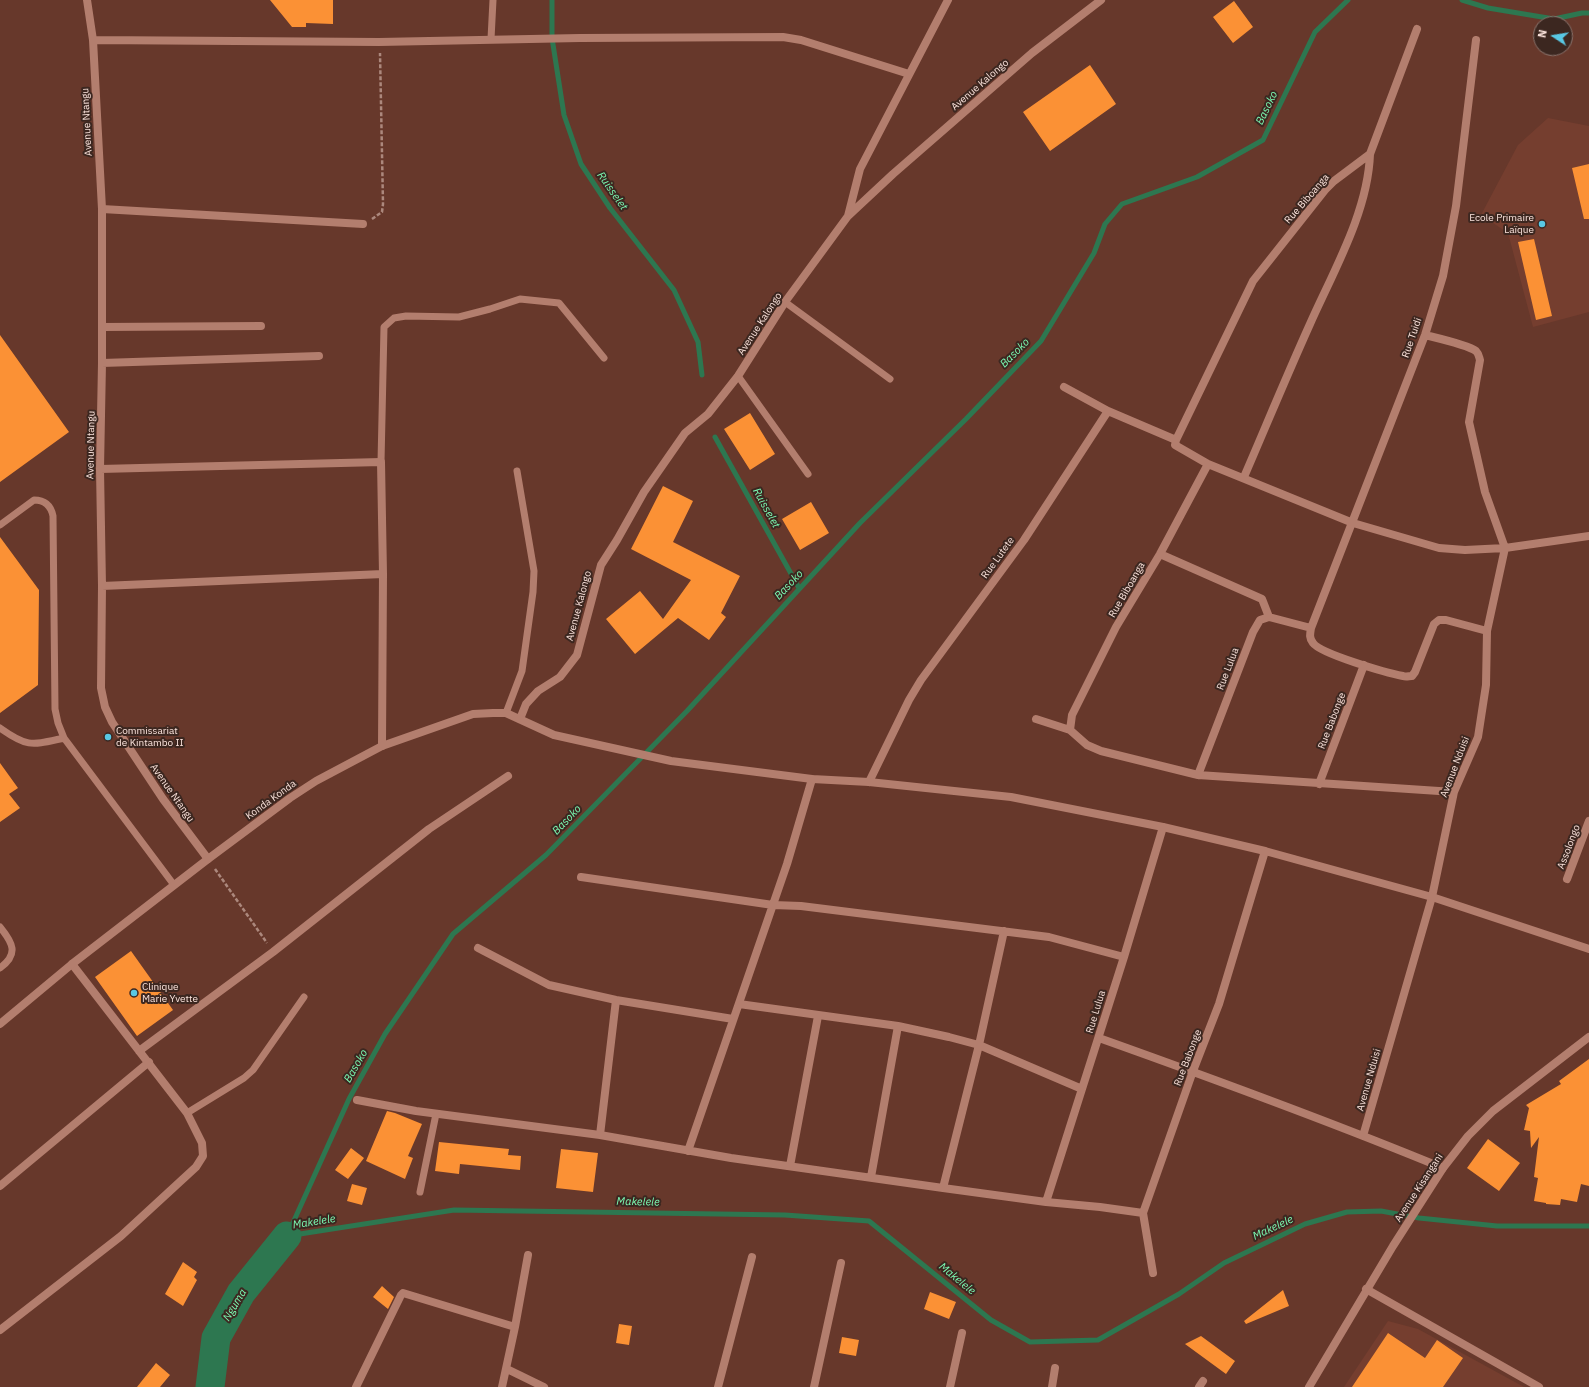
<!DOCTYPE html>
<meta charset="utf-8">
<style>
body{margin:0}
#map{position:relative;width:1589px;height:1387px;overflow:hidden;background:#67382b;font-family:"IBM Plex Sans",sans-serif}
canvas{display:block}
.north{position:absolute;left:1533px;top:16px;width:40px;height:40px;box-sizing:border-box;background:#3c2720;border:1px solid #89736c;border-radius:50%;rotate:282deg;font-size:11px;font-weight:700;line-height:16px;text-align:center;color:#fce4dd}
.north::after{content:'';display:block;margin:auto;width:14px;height:18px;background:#59c8e4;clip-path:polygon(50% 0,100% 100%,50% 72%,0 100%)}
</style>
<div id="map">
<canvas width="1589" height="1387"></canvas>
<div class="north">N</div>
</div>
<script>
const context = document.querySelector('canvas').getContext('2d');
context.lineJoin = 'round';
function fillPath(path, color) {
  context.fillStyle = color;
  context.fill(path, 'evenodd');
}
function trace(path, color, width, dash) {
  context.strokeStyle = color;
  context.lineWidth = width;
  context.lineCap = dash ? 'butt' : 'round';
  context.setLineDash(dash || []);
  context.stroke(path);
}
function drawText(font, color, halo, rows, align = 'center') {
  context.font = font + ' "IBM Plex Sans",sans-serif';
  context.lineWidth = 4;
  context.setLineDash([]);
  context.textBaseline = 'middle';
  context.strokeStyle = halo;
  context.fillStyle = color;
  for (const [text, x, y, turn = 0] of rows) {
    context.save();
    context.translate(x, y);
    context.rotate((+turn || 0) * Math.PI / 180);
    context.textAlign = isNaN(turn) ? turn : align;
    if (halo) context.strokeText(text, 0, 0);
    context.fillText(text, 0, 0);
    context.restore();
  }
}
fillPath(new Path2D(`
 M1548,118L1589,126V312L1533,327L1508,233L1481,215L1518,145Z
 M1388,1321L1418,1329L1524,1387H1344Z`), '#753e2f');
trace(new Path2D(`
 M552,0V38L564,115L581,164L610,208L674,290L698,342L702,375
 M1462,0L1488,8L1554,19L1582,13H1589
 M715,437L799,588
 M287,1236L349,1099L385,1034L453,934L546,855L687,711L860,523L966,419L1041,341L1094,253L1105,224L1122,204L1197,177L1263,140L1315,32L1348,0
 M287,1236L454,1210L785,1215L869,1221L991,1320L1030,1342L1098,1340L1179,1294L1224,1263L1305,1224L1347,1212L1381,1211L1419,1218L1497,1226H1589`), '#2d7750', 5);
trace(new Path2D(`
 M210,1387L216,1338L241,1293L287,1236`), '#2d7750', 29);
fillPath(new Path2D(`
 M270,0H333V24L306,23V27H292Z
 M1234,1L1253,27L1233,43L1213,17Z
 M1090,65L1116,104L1050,151L1023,112Z
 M1589,164V219H1584L1572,168Z
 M1534,239L1552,316L1536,320L1518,242Z
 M0,335L69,432L0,482Z
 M750,413L775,454L750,470L724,429Z
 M663,486L693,501L673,542L740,576L721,613L726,617L709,640L678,618L635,654L606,619L640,591L663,619L691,580L631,549Z
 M811,502L829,533L800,550L782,519Z
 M0,537L39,590L38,685L0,713Z
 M0,763L18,788L9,794L20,808L0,822Z
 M131,951L173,1010L137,1036L95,977Z
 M1589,1059V1186L1581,1184L1577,1202L1561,1199L1560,1205L1546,1204V1203L1534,1201L1538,1178L1534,1177L1539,1137L1531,1148L1530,1131L1524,1130L1529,1108L1526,1105L1561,1084L1559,1081Z
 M387,1111L395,1113L422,1124L408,1156L413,1158L405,1179L366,1161Z
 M1488,1139L1520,1163L1499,1191L1467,1168Z
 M439,1142L509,1149L508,1155L521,1156L520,1170L460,1164L459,1174L435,1171Z
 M351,1148L364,1158L348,1179L335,1170Z
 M561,1149L598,1153L593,1192L556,1188Z
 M352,1184L367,1188L362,1205L347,1201Z
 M183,1262L197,1272L194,1277L197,1280L183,1306L165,1294Z
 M382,1286L394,1297L388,1309L373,1297Z
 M1283,1290L1289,1306L1246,1324L1244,1321Z
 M930,1292L956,1302L949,1319L924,1309Z
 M619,1324L632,1326L629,1345L616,1343Z
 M1388,1333L1425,1358L1437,1340L1463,1358L1443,1387H1352Z
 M1201,1336L1235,1361L1226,1374L1185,1344Z
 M842,1337L859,1340L856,1356L839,1353Z
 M156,1363L170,1375L160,1387H137Z`), '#fb9135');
trace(new Path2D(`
 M372,219L382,212L383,204L380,53
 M215,869L267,943`), '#ac887d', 2.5, [4, 2]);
trace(new Path2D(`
 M491,39L493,0
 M785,302L890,379
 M738,376L808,474
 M381,462L384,327L394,318L406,316L459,317L490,309L520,299L559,303L604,358
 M0,525L34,500C45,500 51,506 53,516L55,709L58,723L64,738L174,885
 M506,713L522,671L533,592L534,571L517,471
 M0,728C28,748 32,745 64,738
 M0,927C13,943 19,954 0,968
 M187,1113L244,1078L253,1070L304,997
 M420,1192L436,1114`), '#b37e6e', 7);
trace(new Path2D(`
 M87,0L93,40L102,209V363L100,469L102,586L101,688L105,707L112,722L163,799L208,859
 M93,40L379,42L580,38L783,37L801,40L909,74
 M1476,40L1456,206L1443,276L1425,335L1311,628C1310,634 1309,638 1313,643C1321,654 1387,673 1403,676C1406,677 1409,676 1412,676L1415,672L1434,624L1439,620H1446L1487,631
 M1370,154L1334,181L1325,190L1253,281L1176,440L1175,445L1208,464L1353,523L1439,548L1465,550L1505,548L1589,536
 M102,209L363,224
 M848,216L860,169L948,0
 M102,327L261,326
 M102,363L319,356
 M1064,387L1108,411
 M100,469L381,462L383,574L382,746
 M1244,477C1266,426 1287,375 1310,324C1333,272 1368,212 1370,154L1417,29
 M1160,554L1262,599L1269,617
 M102,586L383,574
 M520,719L526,704L538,691L560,677L577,655L601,565L617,540L644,492L685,433L708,414L738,376L785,302L848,216L893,174L1032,53L1101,0
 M1036,719L1070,730L1087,745L1101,751L1198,775L1454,792
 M1070,730L1072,715L1116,627L1160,554L1208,464
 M1198,775L1253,632L1260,620L1269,617L1311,628
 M869,782L909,700L921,680L1024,540L1108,411L1176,440
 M1319,784L1364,665
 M581,877L773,905L801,906L1049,937L1124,957
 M1567,879L1589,821
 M478,948L549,985L616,1000L733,1019
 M739,1004L898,1026L949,1037L979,1045L1082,1089
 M1099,1038C1214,1079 1329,1121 1443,1168
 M139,1051L273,952L429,829L508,776
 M357,1100L416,1111L600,1135L731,1158L943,1188L1046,1202L1100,1207L1143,1213
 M600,1135L616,1000
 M1363,1136L1432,897L1454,792L1478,737L1486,685L1487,631L1505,548L1485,492L1469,422L1480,360C1479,357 1479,354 1476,351C1468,345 1437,338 1425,335
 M688,1151L787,864L812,779
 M790,1166L818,1016
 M871,1177L898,1026
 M0,1186L149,1062
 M943,1188L979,1045L1004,931
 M1046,1202L1124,957L1163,827
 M1153,1273L1143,1213L1193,1071L1219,1004L1265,851
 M1366,1289L1539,1387
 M0,1330L121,1236L196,1167L203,1156L202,1143L187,1113L72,964
 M507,1369L544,1387
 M356,1387L401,1295L403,1293L515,1327
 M502,1387L515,1327L528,1255
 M718,1387L752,1257
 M814,1387L841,1263
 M950,1387L962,1333
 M1052,1387L1055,1368
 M1199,1387L1203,1381`), '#b37e6e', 8);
trace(new Path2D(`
 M0,1024L72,964L208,859L290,798L316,781L382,746L473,714L493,713H506L554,735L671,761L812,779L869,782L1011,797L1163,827L1265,851L1432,897L1589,949
 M1309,1387L1393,1246L1443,1168L1468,1136L1493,1111L1589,1037`), '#b37e6e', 8);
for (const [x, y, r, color] of [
 [1542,224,4,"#59c8e4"],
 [108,737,4,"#59c8e4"],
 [134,993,4,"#59c8e4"]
]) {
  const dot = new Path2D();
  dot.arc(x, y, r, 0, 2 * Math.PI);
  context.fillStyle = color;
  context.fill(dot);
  trace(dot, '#3c2720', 1.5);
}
drawText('10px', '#fce4dd', '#3c2720', [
 ["Avenue Kalongo",980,85,-41],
 ["Avenue Ntangu",87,122,-93],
 ["Rue Biboanga",1307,199,-49],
 ["Avenue Kalongo",760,324,-57],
 ["Rue Tuidi",1412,338,-71],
 ["Avenue Ntangu",91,445,-89],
 ["Rue Lutete",998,558,-54],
 ["Rue Biboanga",1127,590,-60],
 ["Avenue Kalongo",579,606,-75],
 ["Rue Lulua",1228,669,-69],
 ["Rue Babonge",1332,721,-69],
 ["Avenue Nduisi",1455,767,-69],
 ["Avenue Ntangu",172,793,55],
 ["Konda Konda",271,800,-36],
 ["Assolongo",1569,847,-69],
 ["Rue Lulua",1096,1012,-73],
 ["Rue Babonge",1188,1058,-69],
 ["Avenue Nduisi",1369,1080,-74],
 ["Avenue Kisangani",1419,1188,-57]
]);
drawText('10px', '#fce4dd', '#3c2720', [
 ["Ecole Primaire",1534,218,"right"],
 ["Laïque",1534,230,"right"],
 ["Commissariat",116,731],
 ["de Kintambo II",116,743],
 ["Clinique",142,987],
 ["Marie Yvette",142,999]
], 'left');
drawText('italic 11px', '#7cfdb5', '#3c2720', [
 ["Basoko",1267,108,-64],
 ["Ruisselet",612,191,55],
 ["Basoko",1015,353,-45],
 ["Ruisselet",766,508,61],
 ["Basoko",789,585,-47],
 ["Basoko",567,820,-46],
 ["Basoko",356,1066,-60],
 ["Makelele",638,1202,1],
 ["Makelele",314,1222,-9],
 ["Makelele",1273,1228,-25],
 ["Makelele",957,1279,39],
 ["Nguma",235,1305,-59]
]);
</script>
